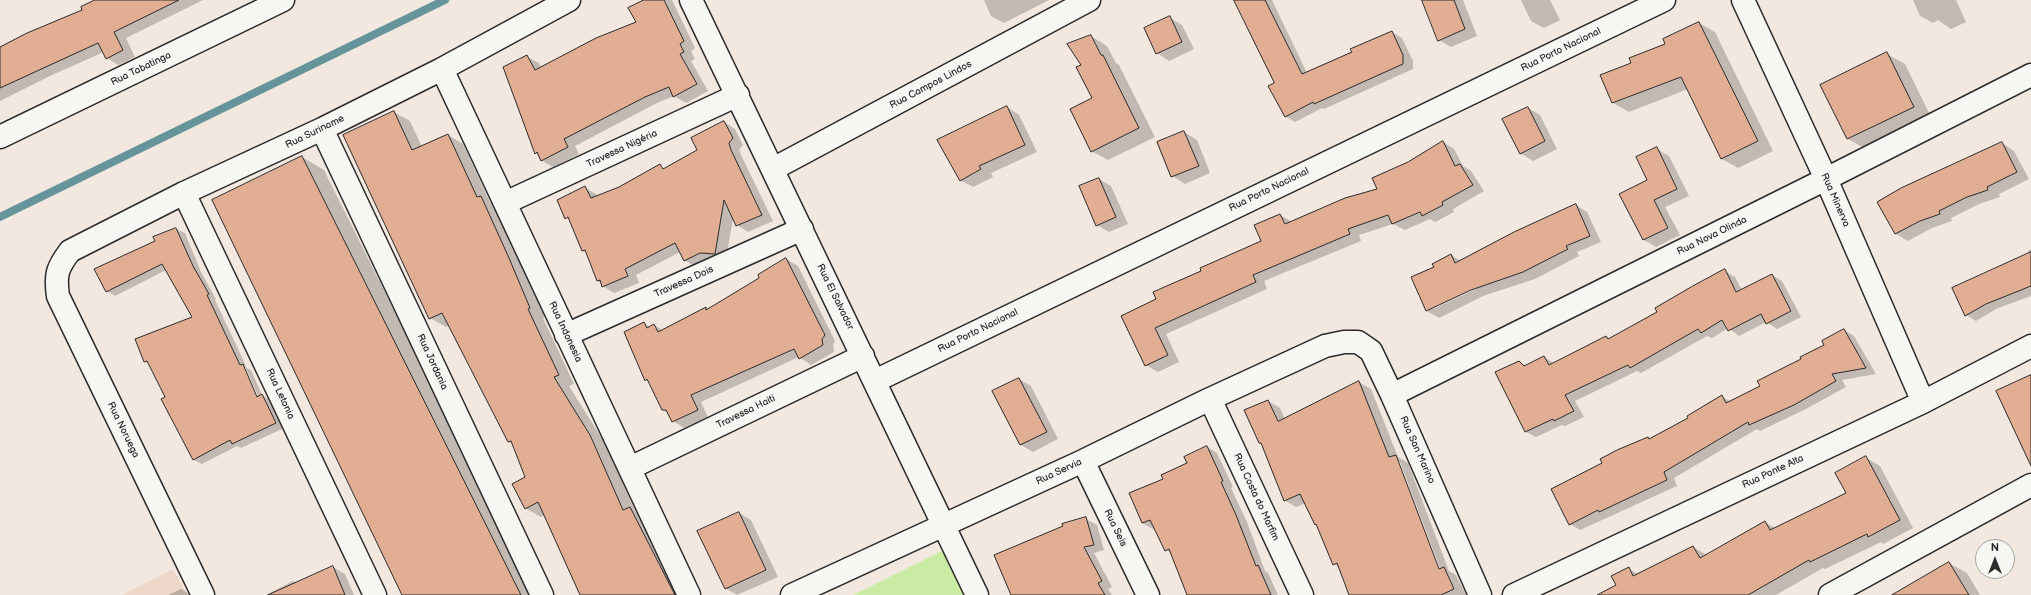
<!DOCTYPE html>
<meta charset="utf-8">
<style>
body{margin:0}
#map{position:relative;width:2031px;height:595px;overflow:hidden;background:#f2e8df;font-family:"Balsamiq Sans",sans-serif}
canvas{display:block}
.north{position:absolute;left:1975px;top:539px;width:40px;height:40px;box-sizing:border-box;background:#f6f6f2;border:1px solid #a5a5a2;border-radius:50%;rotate:0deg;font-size:11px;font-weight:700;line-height:16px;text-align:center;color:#2b2b2b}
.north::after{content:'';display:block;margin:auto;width:14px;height:18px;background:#2b2b2b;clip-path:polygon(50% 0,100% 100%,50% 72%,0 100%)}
</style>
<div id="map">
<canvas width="2031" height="595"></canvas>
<div class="north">N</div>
</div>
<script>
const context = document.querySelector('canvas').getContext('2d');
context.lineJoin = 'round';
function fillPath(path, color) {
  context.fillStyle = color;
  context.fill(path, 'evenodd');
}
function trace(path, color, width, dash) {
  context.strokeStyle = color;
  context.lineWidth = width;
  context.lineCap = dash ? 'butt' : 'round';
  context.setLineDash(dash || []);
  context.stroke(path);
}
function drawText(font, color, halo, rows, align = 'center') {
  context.font = font + ' "Balsamiq Sans",sans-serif';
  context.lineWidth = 3;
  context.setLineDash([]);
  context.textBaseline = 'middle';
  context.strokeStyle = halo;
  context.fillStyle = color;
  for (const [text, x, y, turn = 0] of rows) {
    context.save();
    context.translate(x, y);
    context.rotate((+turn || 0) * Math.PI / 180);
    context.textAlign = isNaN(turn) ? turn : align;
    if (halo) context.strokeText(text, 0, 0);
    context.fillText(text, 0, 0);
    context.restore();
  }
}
fillPath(new Path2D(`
 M173,569L187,595H122Z`), '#edd7c8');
fillPath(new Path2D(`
 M944,550L965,595H853Z`), '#caeba3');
fillPath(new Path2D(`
 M98,0H208H203L126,38L135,57L118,65L107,58L104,52L52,75L0,101V48L84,11Z
 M646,0H672L695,48L691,51L695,59L691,61L708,91L686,103L674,96L657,103L575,146L579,154L553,167L541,160L536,153L527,57L539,63L541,68L637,22Z
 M984,0H1049L1004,23L991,16Z
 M1239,0H1272L1307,73L1392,32L1402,38L1413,61V69L1324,109L1322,108L1295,122L1286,117L1276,84Z
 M1426,0H1463L1477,36L1451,47L1439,40Z
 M1521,0H1550L1560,20L1544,28L1531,21Z
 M1913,0H1956L1966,22L1951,29L1938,20L1933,23L1920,16Z
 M1170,18L1182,25L1194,49L1169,61L1157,53Z
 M1699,23L1715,32L1773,151L1738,168L1722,159L1688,89L1629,112L1613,103L1632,63L1666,45Z
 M1091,36L1107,46L1116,63L1119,65L1155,137L1108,160L1091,151L1093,99L1083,65Z
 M1887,54L1905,64L1931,117L1866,149L1848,139L1821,86Z
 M1007,107L1019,115L1037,152L991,173L993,177L973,187L960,180Z
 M1528,108L1540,115L1557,149L1533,161L1520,153Z
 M394,112L410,121L422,147L448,135L463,144L490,202L497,206L545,317L543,318L574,384L569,386L606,445L635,511L645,517L685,595H581L545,515L541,517L525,508L526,477L514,444L509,442L450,325L446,327L430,318Z
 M724,122L735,129L743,145L739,150L742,157L773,221L748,232L737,225L733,218L726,260L696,267L684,260L680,252L636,275L639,283L614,293L603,286L598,281L587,253L583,251L570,220L566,218L585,188L596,194L598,197L620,188L660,166L665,169L698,151Z
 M1184,132L1197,140L1210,173L1185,184L1172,176Z
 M1443,142L1454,149L1463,166L1471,171L1484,191L1453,209L1454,212L1435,222L1430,219L1405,230L1393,224L1359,235L1361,241L1264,281L1267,289L1166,334L1179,362L1158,372L1146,365L1158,299L1202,271L1262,241L1280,215L1292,222L1378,189L1408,162Z
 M2002,143L2014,151L2029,179L1999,194L2000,197L1979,204L1951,218L1952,221L1932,228L1908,241L1896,234Z
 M1657,149L1669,156L1689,196L1665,207L1680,235L1656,247L1644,240L1649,180Z
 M302,157L324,170L536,595H403Z
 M1099,179L1111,186L1128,224L1109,232L1097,225Z
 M1576,205L1587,212L1601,242L1577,252L1579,256L1535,279L1483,296L1439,318L1427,311L1413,277L1435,268L1451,255L1461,261ZM1475,287L1476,289L1433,309V307Z
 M176,229L185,233L201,272L216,299L215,300L247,368L251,370L262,395L270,400L284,428L241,448L237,446L202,464L194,460L167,398L150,364L145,362L137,340L193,317L166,270L115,296L107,291L156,241L155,238ZM243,366H245L260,401L258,402Z
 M2031,249V296L1996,309L1976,321L1966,315L2029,254L2028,251Z
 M786,259L798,266L835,341L833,345L834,352L811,365L799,357L701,402L708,417L684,428L673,421L669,413L662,409L649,382L646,380L644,324L650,327L654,325L664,331L706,308L708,309L760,278Z
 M1725,271L1735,277L1742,290L1772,275L1782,281L1801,317L1777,329L1766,322L1739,336L1728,328L1712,338L1707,336L1641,373L1637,371L1575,401L1584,417L1565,426L1562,425L1536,437L1526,432L1519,362L1526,366L1544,357L1554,363L1606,337L1610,339L1659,312Z
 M1844,330L1854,336L1876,374L1842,380L1846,387L1804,410L1760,431L1757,429L1674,478L1677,486L1580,530L1570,524L1603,463L1648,438L1650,439L1689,418L1722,397L1731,402L1761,387L1825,345Z
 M1019,379L1031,386L1058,439L1033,452L1021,445L994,391Z
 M1359,382L1371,389L1398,457L1408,463L1449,571L1456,575L1466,595H1350L1340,568L1334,564L1317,525L1306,503L1296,507L1284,500L1262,444L1260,443L1268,401L1280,408L1285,419ZM1398,462H1400L1442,574H1440Z
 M1207,447L1217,453L1233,487L1231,488L1247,522L1265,571L1268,573L1278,595H1195L1171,553L1166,550L1155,528L1153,529L1142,523L1164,480L1188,463Z
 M1866,458L1880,466L1913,528L1883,544L1881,542L1825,569L1823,568L1776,595H1622L1628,568L1639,575L1693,547L1707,555L1765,522L1775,528L1847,494Z
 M739,513L751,520L778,577L737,595L725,588Z
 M1086,519L1097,525L1104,550L1094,553L1112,587L1108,589L1112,595H1026Z
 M1949,563L1967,573L1980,595H1916Z
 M333,567L345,574L354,595H266L293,581L296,583Z
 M181,589L192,595H168Z`), '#0003');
trace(new Path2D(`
 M0,217L445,0`), '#65959b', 8);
const building = new Path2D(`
 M95,0H179L114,32L123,50L106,59L98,43L0,88V47L27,33L82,10L81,7Z
 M644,0H664L684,41L680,44L684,52L680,54L697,84L673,97L669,87L645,97L564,139L568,147L541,161L537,152L535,154L503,67L527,55L535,70L596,38L636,22L628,8Z
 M1234,0H1265L1302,74L1352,52L1350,49L1392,31L1403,55V64L1314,104L1313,102L1285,117L1268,86L1274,83Z
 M1422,0H1454L1465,29L1438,41Z
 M1170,16L1182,42L1156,54L1144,28Z
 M1699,22L1758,141L1721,159L1681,77L1612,103L1600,75L1631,63L1629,58L1665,44L1663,39Z
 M1091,35L1101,55H1103L1139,128L1091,152L1070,109L1092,98L1076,67L1081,65L1067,44Z
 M1887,52L1914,107L1847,139L1820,85Z
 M1007,106L1025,145L979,166L981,169L960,181L937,140Z
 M1528,107L1545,141L1520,154L1502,119Z
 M394,111L412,150L448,134L477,197L481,196L509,258L530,308L528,309L559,375L554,377L590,435L623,510L630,507L675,595H580L538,502L525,509L512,484L525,477L511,441L508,442L442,313L429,319L343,135Z
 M724,121L733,138L729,143L731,150L762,215L736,226L724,200L715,254L700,253L684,261L675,243L625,269L628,276L602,287L600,280L597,281L585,250L582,251L568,217L565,219L557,200L585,186L591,198L619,187L660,164L663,169L697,150L691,138Z
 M1184,131L1199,166L1171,177L1157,142Z
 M1443,141L1455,166L1460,164L1473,185L1442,202L1443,205L1422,216L1420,212L1392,224L1388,215L1348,229L1350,234L1253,275L1256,282L1155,328L1168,355L1145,366L1121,316L1156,299L1153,292L1201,271L1200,268L1261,241L1254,225L1280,214L1285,224L1345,198L1377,189L1372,178L1408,162Z
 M2002,142L2017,172L1987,187L1988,190L1967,197L1939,211L1940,214L1920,221L1895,234L1877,202L1901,188Z
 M1657,147L1677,189L1654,200L1668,228L1643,240L1619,194L1647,180L1636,157Z
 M302,156L521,595H402L212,200Z
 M1099,178L1116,217L1096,226L1079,186Z
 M1576,204L1590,236L1566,246L1568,249L1523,272L1471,290L1426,311L1411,277L1434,267L1432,264L1451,254L1455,263L1514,232Z
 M176,228L193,266L209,294L207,295L240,365L243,364L257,397L262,394L276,423L232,444L230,440L193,460L161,399L165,397L147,361L144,362L135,339L192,317L162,264L106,292L94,269L155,241L153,237Z
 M2031,252V286L1986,304L1965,316L1952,288Z
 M786,258L825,335L822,339L823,345L799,359L794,349L691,395L698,410L672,422L666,410H662L647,379L645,381L624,332L644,322L647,328L654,324L658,332L706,307V310L759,278L758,275Z
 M1725,269L1736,292L1772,274L1791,311L1766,324L1761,314L1728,331L1722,320L1701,333L1698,329L1630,368L1628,365L1565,395L1574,411L1554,421L1553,419L1525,432L1495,372L1519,361L1524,366L1544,356L1549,365L1606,336L1608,339L1657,312L1655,308L1691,287Z
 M1844,329L1866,368L1832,374L1836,381L1794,405L1749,425L1748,422L1664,472L1667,480L1599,512L1598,510L1569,525L1551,489L1602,463L1600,459L1617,450L1648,437L1649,439L1688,418L1687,416L1722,395L1726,403L1760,386L1757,381L1801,359L1800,357L1824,345L1822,341Z
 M2031,375V466L1996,391Z
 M1019,378L1047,432L1020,445L992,391Z
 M1359,381L1389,457L1396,455L1439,569L1444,567L1454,589L1441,595H1349L1337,563L1333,565L1316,524L1315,525L1300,494L1284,501L1261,443H1259L1244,410L1268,400L1278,421Z
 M1207,446L1223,481L1221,482L1236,515L1256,566L1258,565L1271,595H1187L1169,549L1165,551L1150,520L1142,523L1129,493L1163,479L1161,475L1187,463L1184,457Z
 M1866,456L1900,520L1868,537L1867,534L1810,562L1809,560L1748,595H1597L1616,585L1611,576L1629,567L1633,576L1693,546L1700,558L1765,521L1770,530L1846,493L1835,473Z
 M739,512L766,570L725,589L697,531Z
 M1086,517L1094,545L1084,547L1102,581L1098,583L1105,595H1011L994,555L1063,526L1062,524Z
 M1949,562L1969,595H1892Z
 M333,566L345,595H268Z`);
fillPath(building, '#e1ae94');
trace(building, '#2b2b2b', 1);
const minor = new Path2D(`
 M691,0L977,595
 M1743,0L1826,179L1923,402
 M442,69L689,595
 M322,129L542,595
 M0,137L283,0
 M773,169L1089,0
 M184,193L375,595
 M505,203L738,95
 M566,335L802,229
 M875,381L1664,0
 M1392,395L1826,179L2031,75
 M1210,399L1302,595
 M1083,461L1148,595
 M630,468L863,356
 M203,595L58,296C55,275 57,268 70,251L184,193L322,129L442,69L569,0
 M792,595L1083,461L1210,399L1325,346L1344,342H1358L1371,351L1392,395L1480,595
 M1514,595L1923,402L2031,346
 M1830,595L2031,485`);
trace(minor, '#2b2b2b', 25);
trace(minor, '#f6f6f2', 22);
drawText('10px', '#2b2b2b', '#f6f6f2', [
 ["Rua Porto Nacional",1561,50,-26],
 ["Rua Tabatinga",141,69,-26],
 ["Rua Campos Lindos",931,85,-28],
 ["Rua Suriname",315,132,-26],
 ["Travessa Nigéria",622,149,-25],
 ["Rua Porto Nacional",1269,190,-26],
 ["Rua Minerva",1835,200,66],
 ["Rua Nova Olinda",1712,236,-26],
 ["Travessa Dois",684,282,-24],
 ["Rua El Salvador",835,297,64],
 ["Rua Porto Nacional",978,331,-26],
 ["Rua Indonesia",565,332,65],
 ["Rua Jordania",432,362,65],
 ["Rua Letonia",280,394,65],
 ["Travessa Haiti",746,412,-26],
 ["Rua Noruega",123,430,64],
 ["Rua San Marino",1417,450,66],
 ["Rua Servia",1059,472,-25],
 ["Rua Ponte Alta",1773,472,-25],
 ["Rua Costa do Marfim",1256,497,65],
 ["Rua Seis",1115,528,64]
]);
</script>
